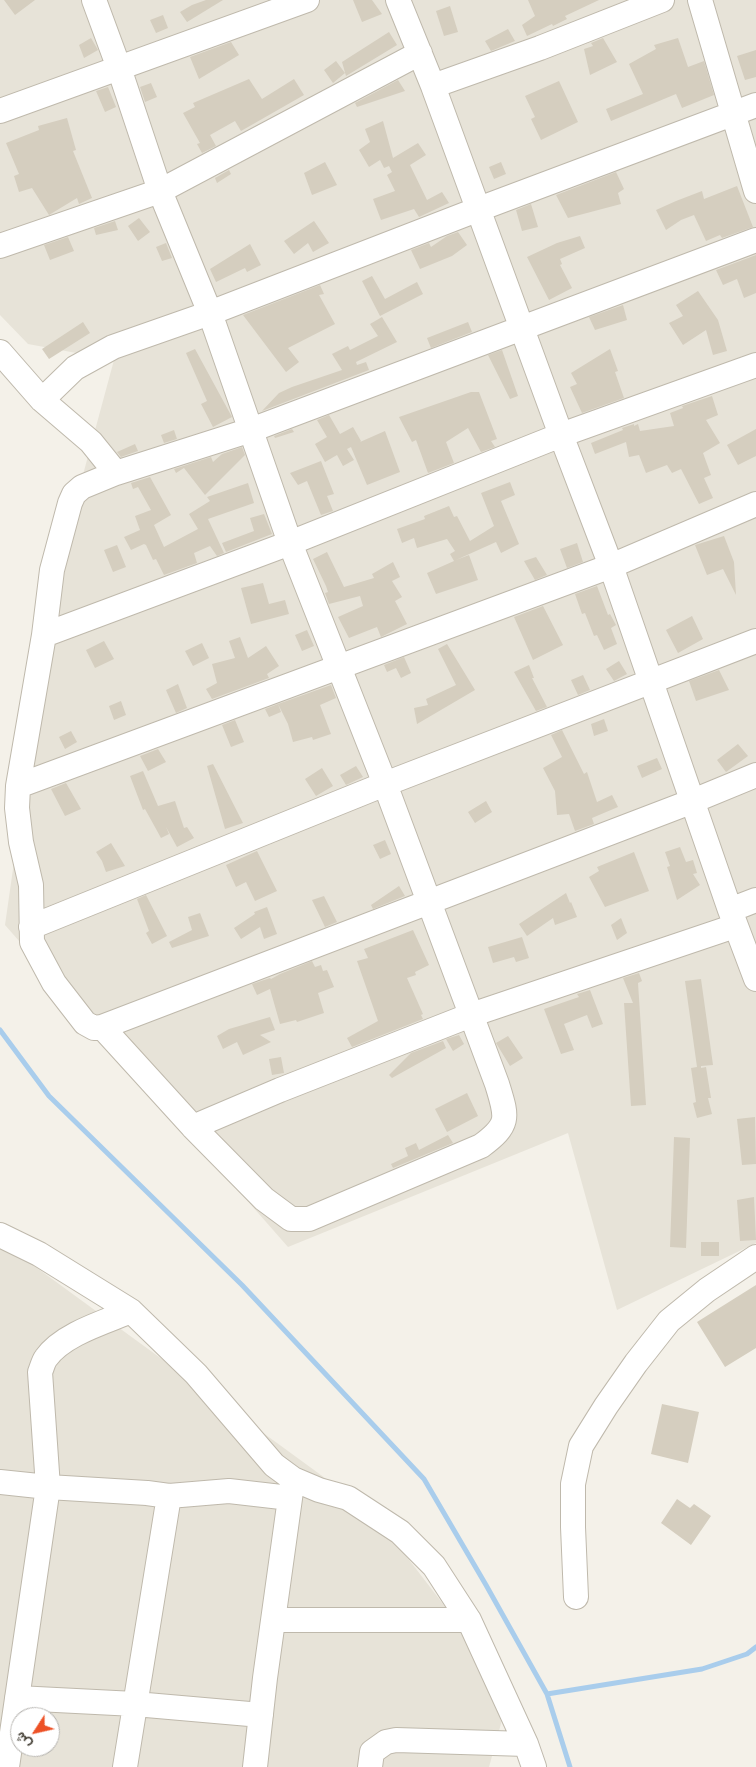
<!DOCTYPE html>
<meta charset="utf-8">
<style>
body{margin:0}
#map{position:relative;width:756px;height:1767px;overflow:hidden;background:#f4f1e9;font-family:"Alegreya Sans",Vazirmatn,sans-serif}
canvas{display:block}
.north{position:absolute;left:10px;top:1707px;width:50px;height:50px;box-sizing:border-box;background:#fff;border:1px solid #b5b3af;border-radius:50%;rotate:235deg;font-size:14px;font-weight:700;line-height:20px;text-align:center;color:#474238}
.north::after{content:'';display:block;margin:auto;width:18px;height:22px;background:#ed5126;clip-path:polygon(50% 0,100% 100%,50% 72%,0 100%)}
</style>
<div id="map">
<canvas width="756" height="1767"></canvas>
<div class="north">ش</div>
</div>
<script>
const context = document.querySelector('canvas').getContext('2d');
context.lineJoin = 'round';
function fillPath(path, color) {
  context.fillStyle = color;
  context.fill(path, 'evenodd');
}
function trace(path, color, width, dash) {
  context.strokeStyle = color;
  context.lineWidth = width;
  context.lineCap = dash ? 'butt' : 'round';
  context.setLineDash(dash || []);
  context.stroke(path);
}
fillPath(new Path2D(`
 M0,0H756V1243L617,1310L568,1133L288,1247L5,925L54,582L114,360L28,344L0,315Z
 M0,1241L373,1513L510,1691L489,1767H0ZM20,1717H50V1747H20Z`), '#e7e3d8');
trace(new Path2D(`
 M0,1030L49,1096L242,1285L424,1479L486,1585L547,1694L570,1767
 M547,1694L702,1669L747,1654L756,1647`), '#a9cdec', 5);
fillPath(new Path2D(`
 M4,0H35L15,15Z
 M206,0H223L187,22L180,12L192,5Z
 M353,0H372L382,14L362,22Z
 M528,0H599L565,16L567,19L553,26L552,24L527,36L522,25L535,16Z
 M450,6L458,32L444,36L436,11Z
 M163,15L168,28L156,33L150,20Z
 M508,29L515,41L491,51L485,41Z
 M389,32L397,45L346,76L342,62Z
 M91,38L98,50L84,58L79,45Z
 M603,38L617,62L590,75L584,49L593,46L591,43Z
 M678,38L688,67L704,61L714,95L682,108L676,94L611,121L606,109L643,94L629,64L656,49L654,45Z
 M231,42L239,55L199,79L190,57Z
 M756,50V77L745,80L737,56Z
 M336,61L345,73L333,83L324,70Z
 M249,79L262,99L294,79L304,95L241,131L235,121L210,135L216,146L202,153L197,144L200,143L183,113L195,107L193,103Z
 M398,80L405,91L357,107L355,103Z
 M559,81L578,122L541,140L531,119L535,117L525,96Z
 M151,83L157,97L145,102L140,87Z
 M108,87L116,107L105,112L96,91Z
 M67,118L76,150L73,151L92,198L79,204L77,198L49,215L32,188L19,192L14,176L19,174L6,143L39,130L38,126Z
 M383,121L393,158L418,143L426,155L410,165L427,200L442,192L449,203L419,217L414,209L381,220L373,199L395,191L387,175L392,172L389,166L384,168L380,160L369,167L359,150L370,142L365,129Z
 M325,162L337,185L312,195L304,173Z
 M501,162L506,174L494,179L489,167Z
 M229,170L231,174L217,183L215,178Z
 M616,172L624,189L618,193L621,204L568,218L556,195Z
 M737,186L753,227L722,238L720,235L706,241L694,215L681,220L666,230L656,210L676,201L702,191L704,199Z
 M531,204L538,227L522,231L516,210Z
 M139,218L150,232L138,241L128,226Z
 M115,221L118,230L96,235L94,228Z
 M314,221L329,243L313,252L308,243L294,254L284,241Z
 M458,232L467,245L452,256L420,269L411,250L429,243L431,247L447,236Z
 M580,236L585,248L560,259L562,264L560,265L572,288L549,300L527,257L557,243Z
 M68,237L74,251L50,260L44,245Z
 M166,243L172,258L162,261L156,247Z
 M250,244L261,265L247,272L245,268L216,282L210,269Z
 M756,255V293L744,298L737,279L723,285L716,270Z
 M372,276L385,299L417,282L423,294L380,316L362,281Z
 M320,285L324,294L319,295L335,324L288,348L299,362L286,372L243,315Z
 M698,291L718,320L727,351L713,355L706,330L683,345L669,323L683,316L676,305Z
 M623,305L627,320L595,330L589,317Z
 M382,317L397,342L356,362L357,365L366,362L369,370L262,411L279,393L292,387L342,370L332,354L348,346L350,350L378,336L370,324Z
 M83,322L90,333L49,359L42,349Z
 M468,322L472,332L431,348L427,338Z
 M195,349L232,417L213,427L201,404L207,401L186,353Z
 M610,349L618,371L615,372L624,398L582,413L570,387L577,384L571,373Z
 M502,350L518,396L510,399L488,355Z
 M471,392H479L497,439L491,441L495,447L481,452L468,428L446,442L454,463L428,473L416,440L412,442L399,417Z
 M712,396L718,415L706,420L720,443L703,453L711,475L704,478L713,498L699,504L681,469L672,473L667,465L646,473L639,455L629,457L626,442L595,454L591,443L623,430L622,428L634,424V426L638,424L640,431L674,426L670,413L683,408L682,406Z
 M329,415L340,434L353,427L361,441L360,442L385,431L400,472L367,485L351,447L347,449L354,460L343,466L337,455L325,462L315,444L327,437L317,420Z
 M292,429L294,432L275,438L274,436Z
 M756,429V456L738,465L727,445Z
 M174,430L177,439L164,443L161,435Z
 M135,444L138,451L121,457L117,452Z
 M242,447L245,455L205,495L184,468L176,473L174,469L211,457L213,462L222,454Z
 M321,461L334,494L327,496L333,511L321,515L307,481L298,485L290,473Z
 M150,477L171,515L154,525L164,547L198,529L189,514L210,501L207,497L248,483L254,503L208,519L224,553L217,556L210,546L194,553L197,563L164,575L156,559L153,560L146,545L144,544L131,550L124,537L140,530L135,516L151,510L138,487L133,489L131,483Z
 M510,482L515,495L501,501L519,544L501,553L496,542L456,560L469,555L478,580L436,594L427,573L454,561L450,554L455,551L447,539L417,548L414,538L402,543L397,529L425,519L424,516L449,506L454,517L457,516L470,541L494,526L481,493Z
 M264,514L272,534L226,552L222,543L254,531L250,518Z
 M724,536L734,562L736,595L723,569L707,575L695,545Z
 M577,543L583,562L567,568L560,549Z
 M117,545L126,567L113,572L104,550Z
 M327,552L344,587L374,578L372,574L393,562L400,577L392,581L402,597L395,601L407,624L381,637L377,627L349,638L338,617L363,606L360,596L329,604L325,593L328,592L326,586L313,559Z
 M536,557L547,575L535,580L524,561Z
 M263,583L269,604L285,600L289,614L251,624L241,588Z
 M597,586L608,615L610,614L616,625L611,628L617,644L604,650L597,635L594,636L585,613L582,614L575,594Z
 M543,606L563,645L533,660L514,617Z
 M692,616L703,639L678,653L666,630Z
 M307,630L314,646L302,651L295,635Z
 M240,637L248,658L266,646L279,666L267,674L269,678L212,699L206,689L217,683L212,664L235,658L229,641Z
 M104,641L114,659L95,668L86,650Z
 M202,643L209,658L193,666L185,651Z
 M447,644L475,690L417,724L414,708L428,705L426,699L456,685L438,649Z
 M404,657L411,673L401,678L396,668L387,672L384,665Z
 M619,661L627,674L614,681L606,669Z
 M529,665L534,678H532L547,707L536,711L514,672Z
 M719,670L729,690L696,701L689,681Z
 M583,675L590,690L578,695L571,680Z
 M178,684L187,708L176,713L166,690Z
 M331,685L336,698L320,705L331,734L313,740L312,737L293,742L288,724L278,704Z
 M121,701L126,715L114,720L109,706Z
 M278,704L281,712L269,717L265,709Z
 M604,719L608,731L594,736L591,724Z
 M235,720L244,742L231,747L222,725Z
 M562,730L584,774L587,772L597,802L612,795L618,807L592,818L594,824L575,831L569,814L557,815L555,791L543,768L562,757L551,735Z
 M71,731L77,742L65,749L59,737Z
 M738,744L748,756L726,772L717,760Z
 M158,749L166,762L148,771L140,756Z
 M657,758L662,769L642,778L637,766Z
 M213,764L243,823L225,829L207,766Z
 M356,766L363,777L346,785L340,775Z
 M322,768L333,786L316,796L305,779Z
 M143,771L158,806L175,801L184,828L187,827L194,838L177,847L166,827L169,834L161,838L145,809L143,810L130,776Z
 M66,783L81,809L65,816L51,789Z
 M486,801L492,812L475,823L468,812Z
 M385,840L391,854L380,859L373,845Z
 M111,843L125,866L106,872L102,861L96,852Z
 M680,847L686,862L693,860L697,873L693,874L700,885L677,900L667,867L670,866L665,852Z
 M257,851L277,891L255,901L246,882L236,887L226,865Z
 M634,852L649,891L605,907L589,877L599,871L597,867Z
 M399,886L405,896L373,909L371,905Z
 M566,893L570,903L571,902L577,917L555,925L553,918L527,936L519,924Z
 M146,895L167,936L152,944L146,933L149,931L137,899Z
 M324,896L337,922L325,927L312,900Z
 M267,907L277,934L264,939L260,927L241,939L234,928L255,914L254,912Z
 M200,913L209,936L172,948L169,942L192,930L188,917Z
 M621,918L627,933L617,940L611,925Z
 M413,930L429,965L415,972L416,975L407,978L423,1014L421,1015L423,1019L352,1047L347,1038L378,1021L357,961L368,958L364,949Z
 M522,937L529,958L516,962L514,957L493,963L488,947Z
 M312,961L315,967L321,965L323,971L327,970L334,987L318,993L324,1013L297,1022L296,1020L280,1024L270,989L257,995L252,984L270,978L271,979L280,974Z
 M639,973L642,981L638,983L646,1105L631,1106L624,1003H633L623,978Z
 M701,979L713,1065L701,1066V1068L706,1067L711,1098H708L712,1114L697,1118L693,1103L696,1102L691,1068L697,1067L685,981Z
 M590,990L603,1024L592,1028L587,1015L564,1024L574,1050L561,1054L544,1009L579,997L577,994Z
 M270,1017L275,1030L260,1035L271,1042L243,1055L237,1042L223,1049L217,1036L229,1029Z
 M459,1035L464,1044L453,1051L446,1039Z
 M508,1036L523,1058L510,1066L496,1043Z
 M443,1041L446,1048L392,1078L389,1075L411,1053Z
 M281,1057L284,1073L272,1075L269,1059Z
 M467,1093L478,1116L447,1132L435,1109Z
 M755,1117L756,1164L742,1165L737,1119Z
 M448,1135L453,1143L393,1168L391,1164L408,1156L405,1148L416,1143L419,1150Z
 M674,1137L690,1138L686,1248L670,1247Z
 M754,1197L756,1240L740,1241L737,1200Z
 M701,1242H719V1256H701Z
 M756,1285V1348L725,1367L697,1322Z
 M662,1404L699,1412L688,1463L651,1454Z
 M677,1499L690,1508L694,1504L711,1516L691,1545L661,1523Z`), '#d5cebf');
const minor = new Path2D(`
 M94,0L119,68L160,191L210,313L290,543L385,784L497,1084C507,1117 511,1124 481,1146L309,1219H291L264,1199L193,1127L102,1027
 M398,0L433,86L561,435L611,566L730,910L756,979
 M700,0L756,191
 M433,86L540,48L662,0
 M0,111L307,0
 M756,240L251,430L116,473L82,487L74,494L70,503L52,570L44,635L18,786L17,808L21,842L31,885L32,942L54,983L85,1023L94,1028L102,1027L693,801L756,775
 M0,246L160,191L420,53
 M0,352L42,400L91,442L116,473
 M42,400L75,368L113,347L210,313L479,209L756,105
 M44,635L290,543L561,435L756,365
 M18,786L611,566L756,504
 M730,910L756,900
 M31,927L385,784L756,641
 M193,1127L280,1090L471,1015L735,926
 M0,1235L39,1254L131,1311L196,1374L274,1465L293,1479L319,1490L348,1498L400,1532L434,1566L469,1620L526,1744L534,1767
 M0,1482L48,1487L147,1493L169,1496L229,1491L290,1498
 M576,1597L573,1527V1484L581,1446L606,1406L636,1363L669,1321L707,1290L756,1257
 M274,1620H469
 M17,1698L135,1704L261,1715
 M7,1767L48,1487L40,1372C42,1368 43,1362 46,1358C63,1334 105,1322 131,1311
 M125,1767L169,1496
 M255,1767L265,1678L292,1484
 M370,1767L372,1752L386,1742L396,1740L526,1744`);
trace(minor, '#bfb9ac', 26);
trace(minor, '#fff', 24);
</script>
